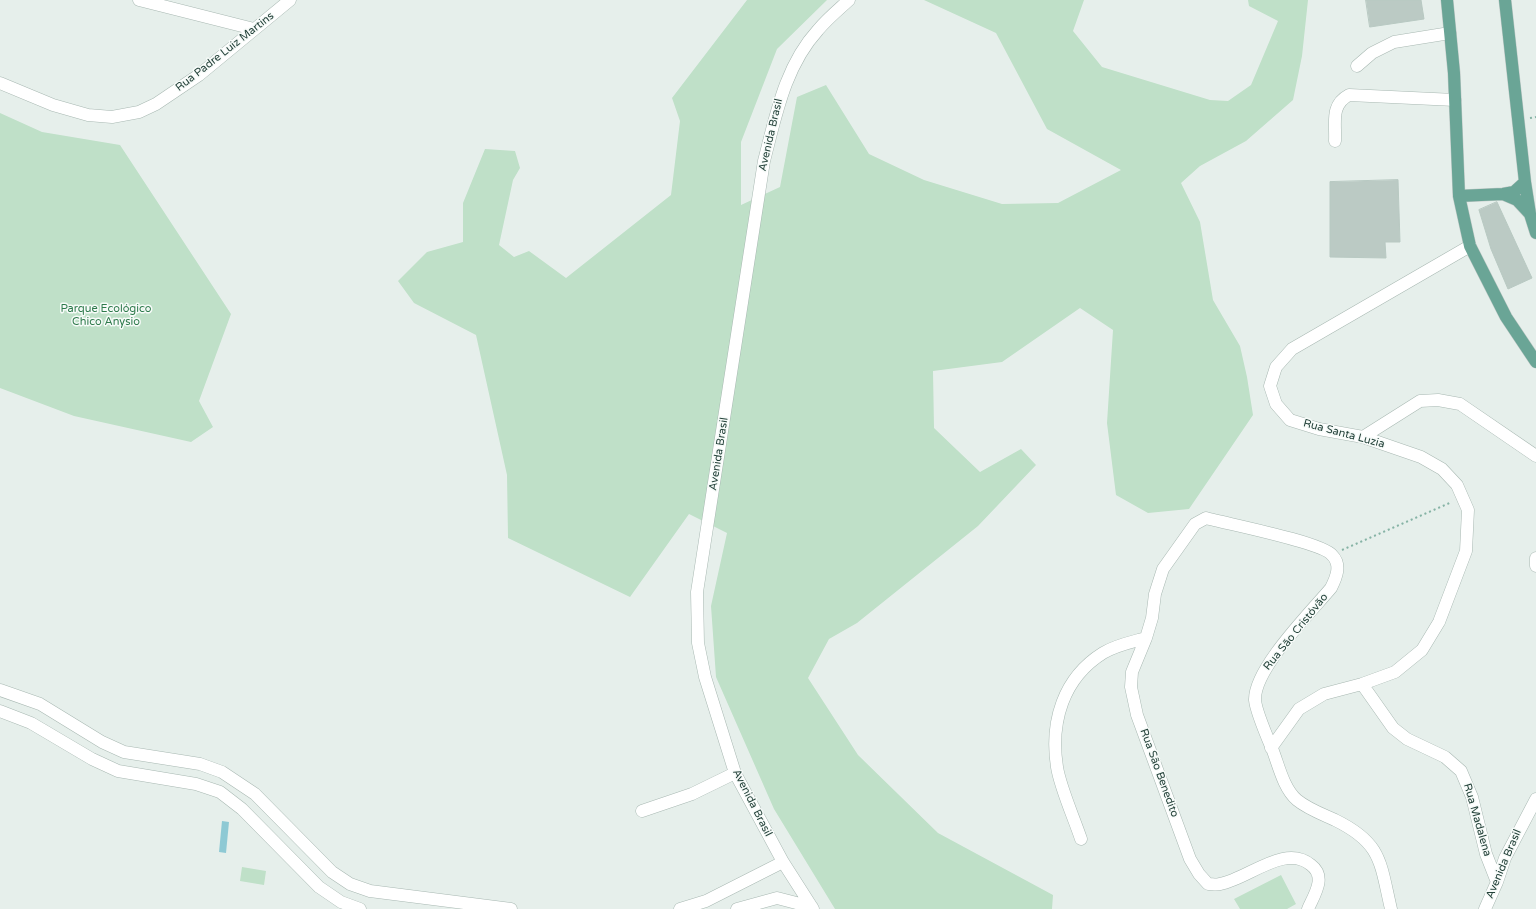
<!DOCTYPE html>
<meta charset="utf-8">
<style>
body{margin:0}
canvas{display:block;background:#e6efeb}
</style>
<canvas width="1536" height="909"></canvas>
<script>
const context = document.querySelector('canvas').getContext('2d');
context.lineJoin = 'round';
function fillPath(path, color) {
  context.fillStyle = color;
  context.fill(path, 'evenodd');
}
function trace(path, color, width, dash) {
  context.strokeStyle = color;
  context.lineWidth = width;
  context.lineCap = dash ? 'butt' : 'round';
  context.setLineDash(dash || []);
  context.stroke(path);
}
function drawText(font, color, halo, rows, align = 'center') {
  context.font = font + ' "Varela Round",sans-serif';
  context.lineWidth = 3;
  context.setLineDash([]);
  context.textBaseline = 'middle';
  context.strokeStyle = halo;
  context.fillStyle = color;
  for (const [text, x, y, turn = 0] of rows) {
    context.save();
    context.translate(x, y);
    context.rotate((+turn || 0) * Math.PI / 180);
    context.textAlign = isNaN(turn) ? turn : align;
    if (halo) context.strokeText(text, 0, 0);
    context.fillText(text, 0, 0);
    context.restore();
  }
}
fillPath(new Path2D(`
 M747,0H827L777,49L741,142V205L780,187L797,97L826,85L869,154L924,180L1002,204L1058,203L1121,170L1047,129L996,33L924,0H1084L1073,31L1102,67L1210,100L1228,101L1251,85L1278,21L1249,6L1248,0H1308L1302,56L1293,100L1246,141L1200,166L1181,183L1200,222L1213,300L1240,346L1247,377L1253,415L1189,509L1148,513L1116,495L1107,423L1113,330L1080,308L1002,362L933,371L934,428L980,472L1021,449L1036,465L978,526L857,623L829,639L808,678L858,755L938,833L1053,895L1052,909H835L774,809L716,677L711,606L727,533L689,514L630,597L508,538L507,475L476,335L414,303L398,281L427,252L463,242V203L485,149L515,151L520,168L513,180L499,245L514,257L529,251L566,278L671,195L680,121L672,98Z
 M0,113L42,132L120,145L231,314L199,401L213,427L191,442L74,416L0,388Z
 M242,867L266,871L264,885L240,881Z
 M1281,875L1296,904L1287,909H1240L1234,899Z`), '#bfe0c8');
fillPath(new Path2D(`
 M222,821L229,822L226,853L219,852Z`), '#8ec9d4');
const building = new Path2D(`
 M1366,0H1421L1424,19L1370,27Z
 M1398,180L1400,242H1385L1386,258L1330,257V182Z
 M1497,202L1532,278L1508,289L1491,249L1479,210Z`);
fillPath(building, '#bbcac4');
trace(building, '#b8c9c2', 1);
const minor = new Path2D(`
 M139,0L254,29
 M1357,66L1372,53L1394,42L1450,33
 M0,83L53,105L88,115L112,117L139,112L156,104L199,75L290,0
 M1335,141C1336,123 1330,105 1349,95L1455,100
 M1363,437L1420,401L1438,400L1460,404L1536,456
 M1536,558V566
 M1362,684L1393,728L1407,739L1445,757L1461,771L1472,797L1486,854L1497,882
 M0,690L40,704L102,742L124,752L200,764L222,772L255,794L332,872L350,884L370,891L511,909
 M0,711L31,723L92,759L118,771L196,784L220,792L242,809L319,887L341,902L360,909
 M1271,748L1299,709L1324,694L1362,684L1395,672L1422,650L1439,622L1466,551L1468,510L1457,485L1442,469L1421,457L1363,437L1319,429L1290,420L1276,404L1270,386L1276,367L1292,349L1470,246
 M642,811L692,794L735,773
 M1081,839C1074,818 1060,787 1057,767C1050,722 1063,678 1103,653C1116,645 1132,642 1146,638
 M680,909L706,901L783,862
 M737,909L777,898L812,907
 M813,909L783,862L735,773L705,677L698,643L697,592L764,161C776,115 785,66 818,30C827,19 838,10 849,0
 M1308,909C1314,895 1327,877 1311,865C1285,843 1248,879 1220,884C1217,885 1212,884 1208,884L1199,874L1190,859L1137,715L1131,687L1132,672L1146,638L1152,618L1155,594L1163,569L1195,524L1206,518C1228,524 1321,542 1332,555C1342,565 1336,578 1331,588C1310,613 1254,669 1255,700C1256,712 1268,739 1273,751C1279,767 1284,789 1297,800C1308,809 1322,814 1335,820C1382,843 1380,862 1391,909
 M1485,909L1497,882L1505,858L1536,799`);
const major = new Path2D(`
 M1447,0L1454,73L1459,196L1470,246L1506,317L1536,362
 M1505,0L1525,182L1530,214L1536,233
 M1503,194L1517,200L1530,214
 M1459,196L1503,194L1514,192L1525,182`);
trace(minor, '#a8b8b2', 13);
trace(major, '#c2cac8', 13);
trace(new Path2D(`
 M1530,118L1536,117
 M1342,550L1452,502`), '#86b3a5', 2, [2, 3]);
trace(minor, '#fff', 12);
trace(major, '#6aa596', 12);
drawText('11px', '#24423a', '#f7fbf9', [
 ["Rua Padre Luiz Martins",225,52,-38],
 ["Avenida Brasil",771,135,-77],
 ["Rua Santa Luzia",1344,434,15],
 ["Avenida Brasil",719,454,-81],
 ["Rua São Cristóvão",1296,632,-51],
 ["Rua São Benedito",1159,773,70],
 ["Avenida Brasil",752,803,63],
 ["Rua Madalena",1477,820,74],
 ["Avenida Brasil",1504,864,-67]
]);
drawText('11px', '#2d7a4b', '#f7fbf9', [
 ["Parque Ecológico",106,309],
 ["Chico Anysio",106,322]
]);
</script>
